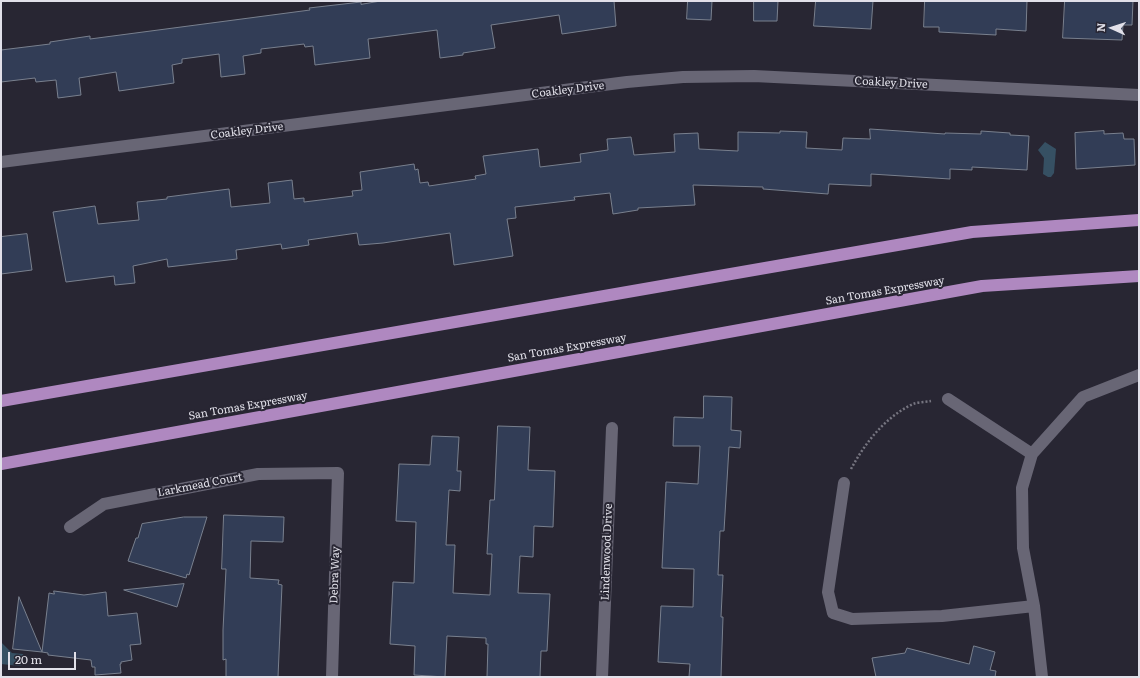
<!DOCTYPE html>
<style>
body{margin:0}
#map{position:relative;width:1140px;height:678px;overflow:hidden;background:#282633;font-family:Literata,serif}
canvas{display:block}
.frame{position:absolute;inset:0;border:2px solid #e1e0e9;pointer-events:none}
.north{position:absolute;left:1092px;top:8px;width:40px;height:40px;-webkit-text-stroke:3px #282633;paint-order:stroke;rotate:273deg;font-size:11px;font-weight:700;line-height:16px;text-align:center;color:#e1e0e9}
.north::after{content:'';display:block;margin:auto;width:14px;height:18px;background:#e1e0e9;clip-path:polygon(50% 0,100% 100%,50% 72%,0 100%)}
.scale{position:absolute;left:8px;top:652px;width:68px;height:18px;box-sizing:border-box;border:2px solid #e1e0e9;border-top:0;padding-left:5px;font-size:12px;line-height:14px;white-space:nowrap;color:#e1e0e9;-webkit-text-stroke:3px #282633;paint-order:stroke}
</style>
<div id="map">
<canvas width="1140" height="678"></canvas>
<div class="frame"></div>
<div class="north">N</div>
<div class="scale">20 m</div>
</div>
<script>
const context = document.querySelector('canvas').getContext('2d');
context.lineJoin = 'round';
function fillPath(path, color) {
  context.fillStyle = color;
  context.fill(path, 'evenodd');
}
function trace(path, color, width, dash) {
  context.strokeStyle = color;
  context.lineWidth = width;
  context.lineCap = dash ? 'butt' : 'round';
  context.setLineDash(dash || []);
  context.stroke(path);
}
function drawText(font, color, halo, rows, align = 'center') {
  context.font = font + ' Literata,serif';
  context.lineWidth = 4;
  context.setLineDash([]);
  context.textBaseline = 'middle';
  context.strokeStyle = halo;
  context.fillStyle = color;
  for (const [text, x, y, turn = 0] of rows) {
    context.save();
    context.translate(x, y);
    context.rotate((+turn || 0) * Math.PI / 180);
    context.textAlign = isNaN(turn) ? turn : align;
    if (halo) context.strokeText(text, 0, 0);
    context.fillText(text, 0, 0);
    context.restore();
  }
}
fillPath(new Path2D(`
 M1045,142L1056,149L1054,173L1051,177H1048L1043,174L1044,158L1038,150Z
 M1,642L12,653L23,654L24,658V664L20,666L1,664Z`), '#365063');
const building = new Path2D(`
 M381,1H614L616,26L562,34L559,15L491,25L495,48L463,53V55L440,58L437,30L368,39L370,58L315,65L313,46L305,47L304,44L261,49V53L243,56L245,74L221,77L219,54L182,59V63L172,65L174,83L119,91L116,72L79,78L81,95L58,98L56,80L36,82L35,78L1,82V50L50,44V42L90,36V39L310,10L309,8L361,2V4Z
 M688,1H712L711,20L687,19Z
 M754,1H778L777,21H754Z
 M816,1H873L871,29L814,26Z
 M925,1H1027L1026,31L996,29V35L939,32V27H924Z
 M1065,1H1133L1132,25H1123L1122,40L1063,38Z
 M870,129L945,134V133L981,134V131L1010,133V135L1029,136L1027,170L972,167V170L950,169V179L871,174V186L829,184L828,194L763,189V187L693,185L695,205L638,208V210L613,214L610,193L574,197L575,200L515,207L516,218L507,219L513,256L454,265L450,233L383,243L359,245L357,233L308,240L309,245L282,249L281,244L236,250L237,259L168,267L167,259L133,266L135,283L115,285L114,276L66,282L53,212L95,206L98,224L139,220L137,202L167,199V197L229,189L231,207L270,203L268,183L292,180L294,199L304,198V202L353,196L352,191L362,190L360,172L414,164L415,170L418,169L420,183L428,182L429,186L476,179L475,176L486,174L483,156L538,149L540,167L581,162L580,154L608,150L607,139L631,137L634,155L675,152L674,134L698,133L699,149L738,151V132L780,133V131L807,132L806,148L842,150L843,138L870,139Z
 M1104,131V134L1123,133L1124,139H1134L1135,165L1076,169L1075,133Z
 M27,234L32,270L1,274V237Z
 M704,396L732,397L731,430L741,431L740,448L729,447L724,531H720L718,575H723L721,617H723L721,677H689L690,664L658,662L661,606L693,607L694,569L662,568L666,482L698,484L700,446H673L674,417L703,418Z
 M498,426L530,427L528,470L555,471L553,527L534,526L533,557L520,556L518,593L550,594L547,651H541L540,677H487L488,644H486V638L447,636L445,677L414,675L415,646L390,644L393,582L414,583L416,522L396,521L399,464L430,465L432,436L459,437L457,471H461L460,491L449,490L446,545H455L453,593L490,595L492,554H487L490,500H494Z
 M224,515L284,517L283,542L251,541L250,578L279,580L278,584L282,585L278,677H226V659L223,660V630L226,569H222Z
 M184,517H207L189,575L187,574L186,578L128,561L136,538H138L142,524Z
 M184,584L177,607L124,590Z
 M54,591L84,595L106,592L108,616L137,613L141,644L130,645L132,660L121,662V664H120L121,673L95,675V667H92L91,660L48,655V653L42,652L49,593L54,594Z
 M19,597L42,652L13,649Z
 M974,646L995,652L990,670L996,671L995,677H876L872,658L905,653L907,648L969,664Z`);
fillPath(building, '#323d56');
trace(building, '#79808e', 1);
trace(new Path2D(`
 M851,469C865,443 885,417 913,404C918,402 925,402 931,401`), '#767580', 2.5, [2, 2]);
trace(new Path2D(`
 M948,399L1032,454
 M844,483L828,592L833,613L852,619L942,616L1034,606
 M1042,677L1034,606L1023,548L1022,488L1032,454L1083,397L1139,375`), '#686675', 12);
trace(new Path2D(`
 M1,162L627,82L683,77L754,76L1139,95
 M70,527L104,504L258,474L338,473L332,677
 M602,677L612,428`), '#686675', 12);
trace(new Path2D(`
 M1,401L972,232L1139,220
 M1,464L982,286L1139,276`), '#af88c0', 12);
drawText('11px', '#e1e0e9', '#282633', [
 ["Coakley Drive",891,83,3],
 ["Coakley Drive",568,90,-7],
 ["Coakley Drive",247,131,-7],
 ["San Tomas Expressway",885,291,-10],
 ["San Tomas Expressway",567,348,-10],
 ["San Tomas Expressway",248,406,-10],
 ["Larkmead Court",200,485,-11],
 ["Lindenwood Drive",607,552,-88],
 ["Debra Way",335,575,-88]
]);
</script>
